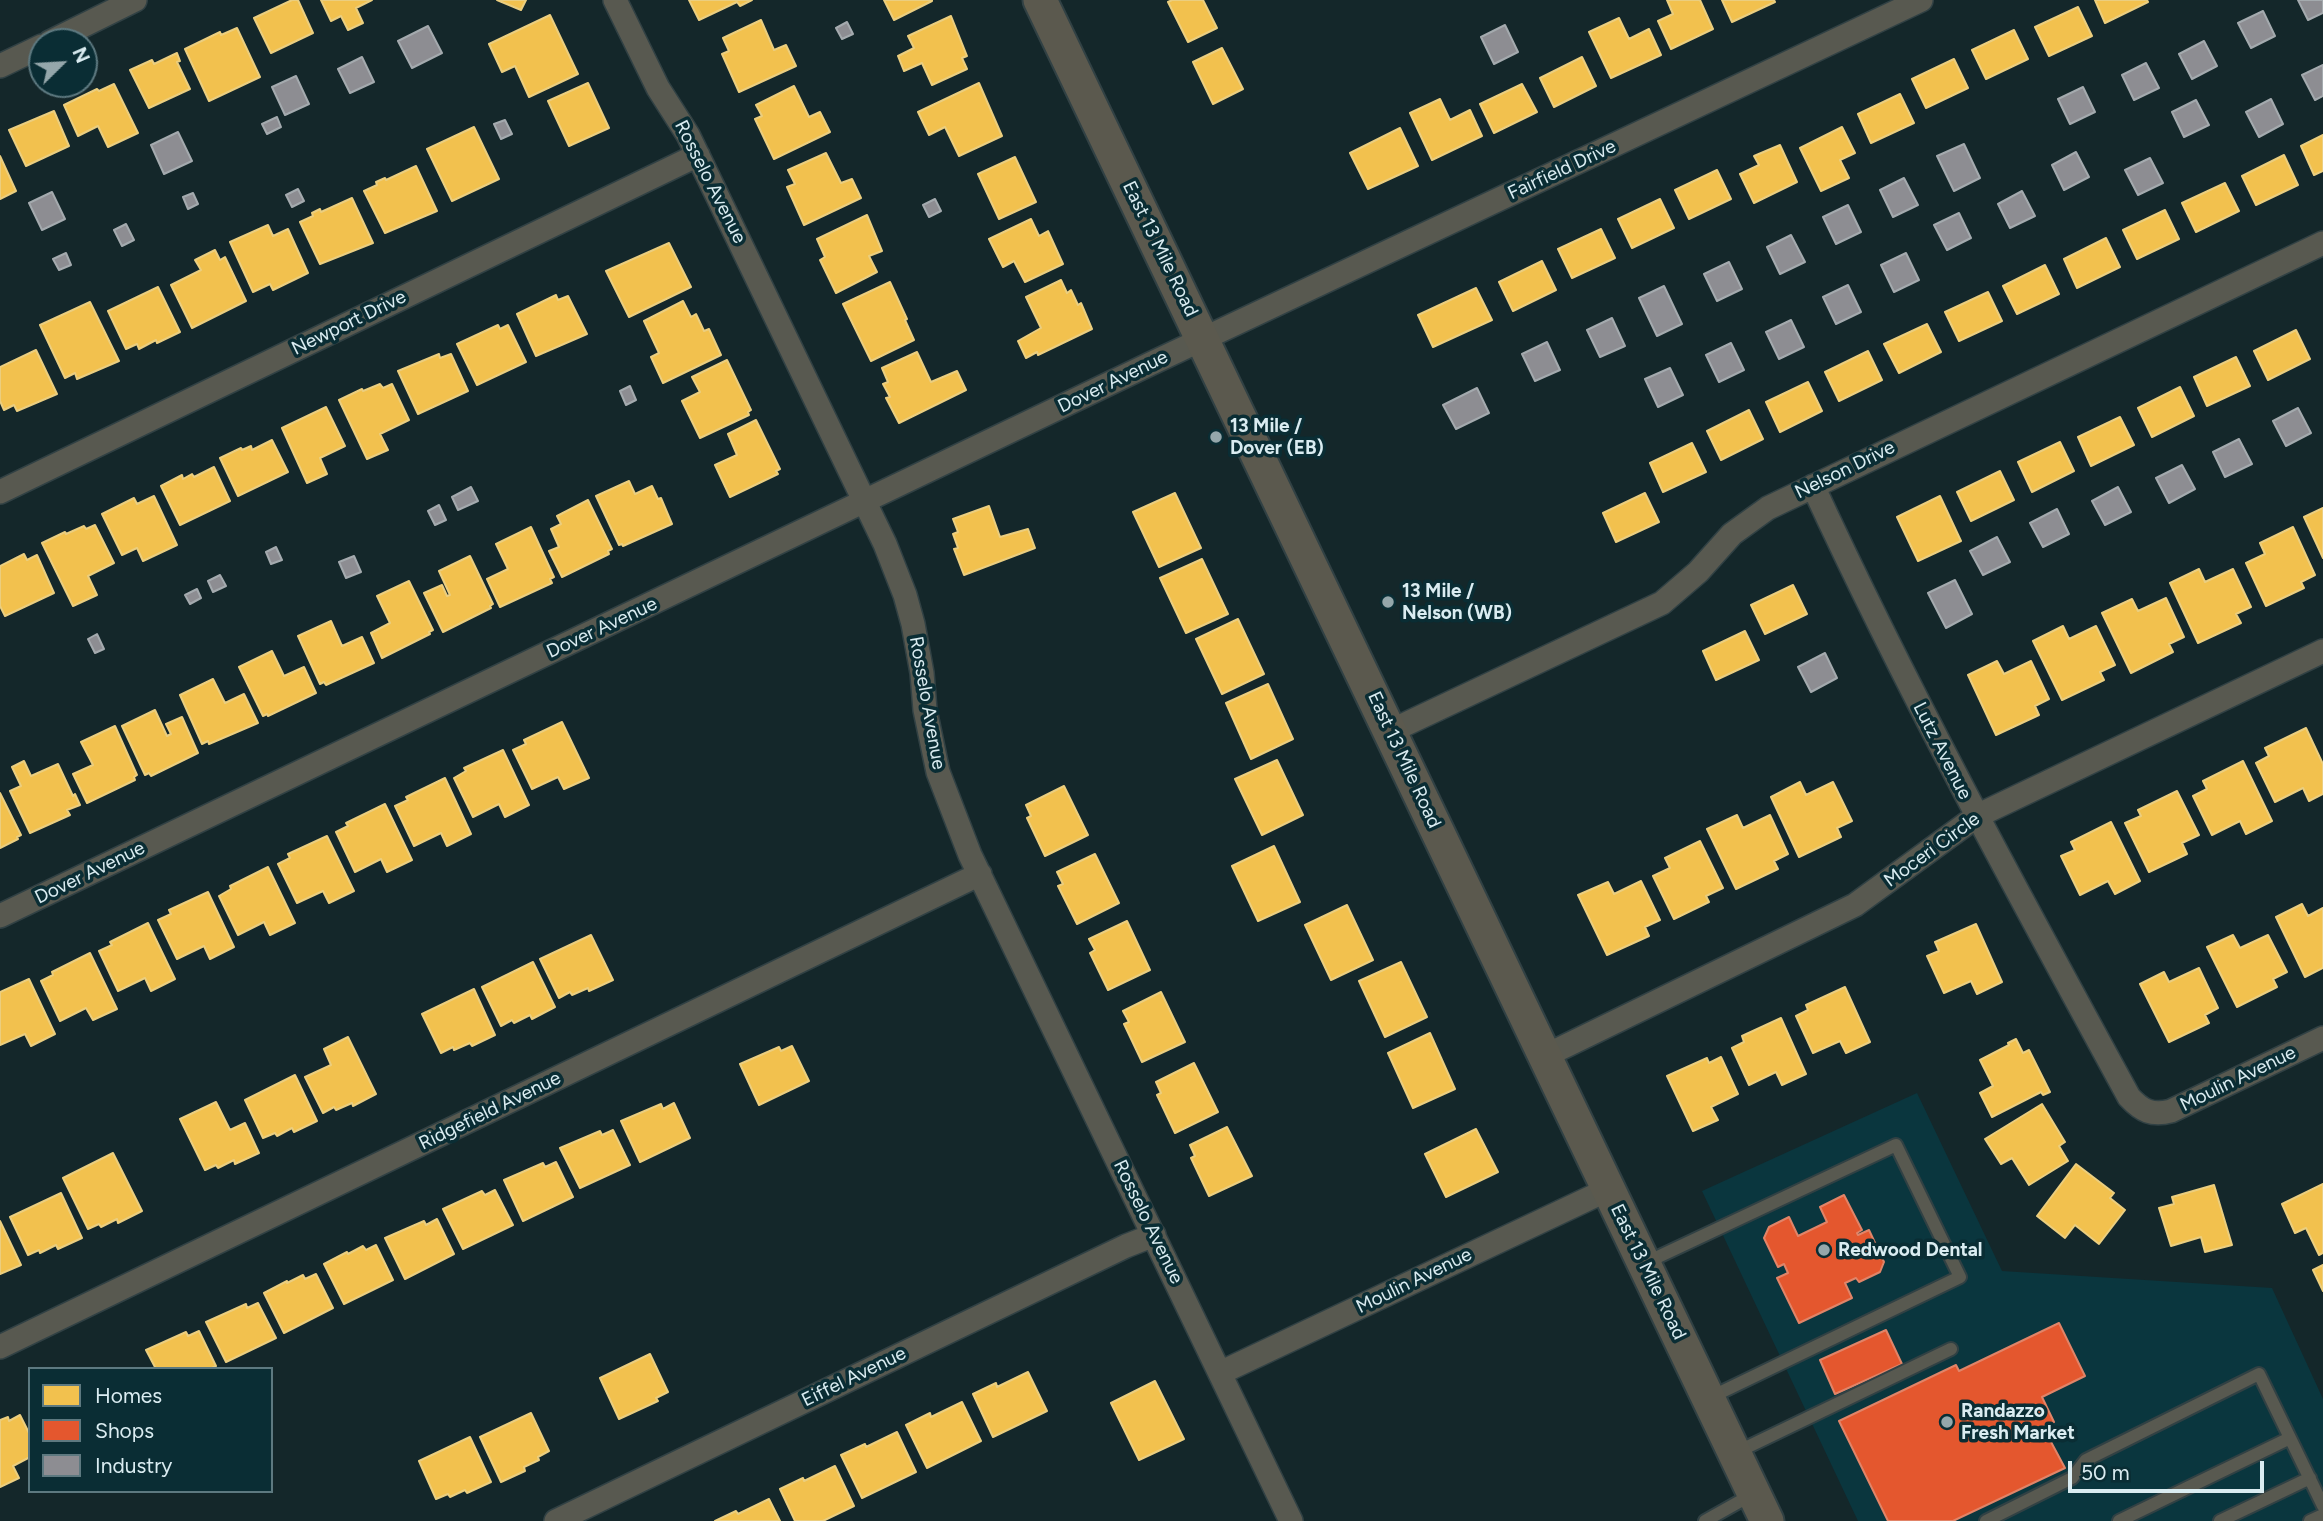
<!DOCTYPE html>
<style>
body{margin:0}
#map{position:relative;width:2323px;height:1521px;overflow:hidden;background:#14272a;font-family:Figtree,sans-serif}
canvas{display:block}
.legend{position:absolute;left:28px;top:1367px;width:245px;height:126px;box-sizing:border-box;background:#0a2d34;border:2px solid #5d7980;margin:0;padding:9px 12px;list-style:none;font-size:21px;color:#daecf1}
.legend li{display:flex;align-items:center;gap:14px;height:35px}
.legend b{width:35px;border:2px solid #5d7980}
.north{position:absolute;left:28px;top:28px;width:70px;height:70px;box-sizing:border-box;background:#0a2d34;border:2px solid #5d7980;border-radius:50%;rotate:66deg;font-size:19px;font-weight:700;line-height:28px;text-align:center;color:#daecf1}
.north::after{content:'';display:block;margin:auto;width:24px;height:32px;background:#95a7ab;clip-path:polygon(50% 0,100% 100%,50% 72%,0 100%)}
.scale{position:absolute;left:2068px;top:1461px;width:196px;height:32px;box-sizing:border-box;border:4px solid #daecf1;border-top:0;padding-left:9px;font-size:21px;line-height:24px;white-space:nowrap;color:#daecf1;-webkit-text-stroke:5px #0a2d34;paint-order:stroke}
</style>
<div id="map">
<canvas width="2323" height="1521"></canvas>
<ul class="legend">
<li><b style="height:19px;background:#f2c14e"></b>Homes</li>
<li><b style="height:19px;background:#e4572e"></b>Shops</li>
<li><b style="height:19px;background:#8d8d92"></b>Industry</li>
</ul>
<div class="north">N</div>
<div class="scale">50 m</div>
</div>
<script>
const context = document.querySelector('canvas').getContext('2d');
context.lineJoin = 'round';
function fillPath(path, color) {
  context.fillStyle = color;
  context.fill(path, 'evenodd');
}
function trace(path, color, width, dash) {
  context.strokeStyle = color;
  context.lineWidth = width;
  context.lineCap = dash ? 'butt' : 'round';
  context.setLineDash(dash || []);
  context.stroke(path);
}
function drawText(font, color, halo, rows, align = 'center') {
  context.font = font + ' Figtree,sans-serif';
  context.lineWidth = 7;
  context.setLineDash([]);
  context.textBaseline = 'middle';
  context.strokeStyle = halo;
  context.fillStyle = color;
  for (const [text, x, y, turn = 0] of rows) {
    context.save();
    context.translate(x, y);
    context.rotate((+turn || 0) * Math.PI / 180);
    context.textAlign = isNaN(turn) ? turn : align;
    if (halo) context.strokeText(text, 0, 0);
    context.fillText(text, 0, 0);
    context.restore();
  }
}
fillPath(new Path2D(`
 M1917,1093L2002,1271L2272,1288L2323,1399V1521H1858L1702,1191Z`), '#0a363e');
const homes = new Path2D(`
 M292,0H298L313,33L271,53L254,18Z
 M321,0H372L356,8L363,23L348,30L341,16L331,21Z
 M497,0H526L521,10Z
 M689,0H752L740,6L737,2L699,20Z
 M884,0H932V1L894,20Z
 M1172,0H1203L1217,28L1188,42L1168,2Z
 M1667,0H1700L1713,29L1671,49L1658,21L1673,14Z
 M1722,0H1774L1775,2L1732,22Z
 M2095,0H2147L2148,2L2105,23Z
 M2078,7L2092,36L2049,56L2035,27Z
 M550,15L578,74L529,97L515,66L502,72L489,44Z
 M951,16L967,56L962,58L967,69L932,85L922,63L904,71L898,56L914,48L908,36Z
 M1619,18L1629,39L1649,29L1661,55L1611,78L1589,32Z
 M761,20L774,50L786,45L796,66L739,92L722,54L729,51L723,38Z
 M237,28L260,77L209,101L185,49L220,32L221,35Z
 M2014,30L2028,59L1986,79L1972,50Z
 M1222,48L1243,89L1213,104L1193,62Z
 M177,53L180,61L177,62L190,89L149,108L130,70L152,60L154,64Z
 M1582,57L1596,86L1554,107L1540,78Z
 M1954,59L1968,88L1926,108L1912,79Z
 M588,83L609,128L569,146L548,101Z
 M979,83L1002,136L959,156L945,127L929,135L918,112Z
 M114,84L138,133L108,147L98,126L78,136L64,105L97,89L99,91Z
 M1522,84L1537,112L1494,133L1480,104Z
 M794,86L809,117L820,112L830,132L774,159L755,119L762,116L756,105Z
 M1900,94L1914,123L1871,143L1858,114Z
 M1440,99L1450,120L1470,110L1482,136L1432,160L1410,113Z
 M54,111L69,146L26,166L9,130Z
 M474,127L499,179L452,201L427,149Z
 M1842,127L1855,153L1840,160L1849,178L1821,191L1800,148Z
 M1400,128L1418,166L1368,189L1350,153Z
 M2323,135V171L2314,175L2301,146Z
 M1780,145L1797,182L1754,203L1740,174L1759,165L1754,156Z
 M826,153L841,183L852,179L861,198L804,225L787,187L795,184L788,170Z
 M2284,155L2298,185L2256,205L2242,176Z
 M0,156L16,191L0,199Z
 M1015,157L1036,202L999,219L978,174Z
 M416,166L437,211L385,233L364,191L377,185L376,182L385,178L386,180Z
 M1717,170L1731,199L1689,219L1675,190Z
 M2225,183L2239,211L2196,232L2182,203Z
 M352,198L373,243L320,264L300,222L313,216L312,213L320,209L321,212Z
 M1660,199L1674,228L1632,248L1618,219Z
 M2165,210L2179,239L2137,259L2123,230Z
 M867,215L882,251L869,256L877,272L836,293L820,260L825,257L817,239Z
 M1031,219L1039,236L1048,231L1063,264L1025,282L1014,261L1003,267L989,239Z
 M268,225L273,236L288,229L308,273L273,290L270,284L253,292L230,242Z
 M1601,229L1615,258L1572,278L1558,249Z
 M2106,238L2120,267L2077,288L2064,259Z
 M669,243L691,287L629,317L606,271Z
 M215,250L220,260L225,257L246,301L192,328L171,285L201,270L195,260Z
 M1542,261L1556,290L1513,311L1499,282Z
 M2045,265L2059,294L2017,314L2003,286Z
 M1061,280L1067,293L1071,290L1078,305L1081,303L1092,329L1038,355L1037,352L1026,358L1018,341L1041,328L1026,297Z
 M890,282L907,319L905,320L914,340L871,361L843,304Z
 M158,287L180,332L157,343L156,340L139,349L137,344L126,349L108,311Z
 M1476,288L1492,320L1433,347L1418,315Z
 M1988,292L2002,321L1959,341L1945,312Z
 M556,295L558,300L568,296L587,334L536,356L517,314Z
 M683,301L691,317L696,314L704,331L709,329L721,355L663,383L651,357L659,353L644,321Z
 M90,302L119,361L77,379L75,373L65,378L40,325Z
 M1927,324L1941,352L1899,373L1884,344Z
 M498,325L500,329L508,325L526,362L477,385L457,344Z
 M2296,330L2310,359L2268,380L2254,351Z
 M36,350L57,394L17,411L14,405L4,410L0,401V367Z
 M1868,351L1882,380L1839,401L1825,372Z
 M917,352L931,382L957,371L966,390L899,423L886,398L890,397L883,384L888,382L882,368Z
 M439,354L440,358L451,354L468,391L418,414L398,371Z
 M2236,357L2250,386L2207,406L2194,377Z
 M727,360L751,410L748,412L749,415L700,438L682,401L700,392L692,377Z
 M1808,382L1822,411L1780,432L1766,402Z
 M380,384L383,388L392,384L409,420L380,434L388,450L367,459L339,400L362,389L363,391Z
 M2180,387L2194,416L2152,437L2138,408Z
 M326,407L345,446L320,458L327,474L307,483L282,428Z
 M1749,410L1763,439L1721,460L1707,431Z
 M2120,417L2134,445L2091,466L2078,437Z
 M756,420L780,469L776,471L778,474L730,497L715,465L737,455L728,434Z
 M272,440L288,472L238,496L220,458L241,448L242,450L251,446L252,450Z
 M2060,442L2074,471L2032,492L2018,462Z
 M1692,443L1706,472L1663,492L1650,463Z
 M214,467L230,501L180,525L161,486L182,475L183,479L192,474L194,477Z
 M2000,471L2014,500L1971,521L1957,492Z
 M629,481L635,494L652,486L658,499L661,498L672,524L623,546L622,544L619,545L596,496Z
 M1175,493L1201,548L1159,567L1133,512Z
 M1645,493L1659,522L1616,542L1603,513Z
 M154,496L177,545L143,561L137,548L122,555L102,514L134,498L137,504Z
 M1940,496L1961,541L1918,561L1897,517Z
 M588,500L612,549L608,551L609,554L562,577L549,551L559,547L551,529L561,524L557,516Z
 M989,506L1000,537L1028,529L1035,548L964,575L954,549L958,548L953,534L958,532L953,519Z
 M2323,508V558L2304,517Z
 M95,525L114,563L88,576L97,595L73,606L42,543L65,532L66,534L84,526L86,529Z
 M531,527L554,577L550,579L552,583L500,607L487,579L508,569L496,544Z
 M2293,527L2315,575L2301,582L2304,588L2266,606L2246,563L2265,554L2260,543Z
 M24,554L27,560L37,555L54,593L5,616L0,606V566Z
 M470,556L493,604L490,606L491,608L443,632L424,593L442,585L447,596L450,595L439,571Z
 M1202,559L1228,614L1186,633L1160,578Z
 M2199,569L2205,582L2233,569L2251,607L2236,614L2241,623L2198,643L2170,583Z
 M409,581L433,630L429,632L430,634L382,658L371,633L390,623L377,596Z
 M1793,585L1807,614L1765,634L1751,605Z
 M2166,598L2184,637L2169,644L2173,652L2131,673L2102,613L2132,599L2138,611Z
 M1238,619L1264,674L1222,694L1196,639Z
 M331,621L342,646L362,637L374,663L326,685L324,682L320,684L298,636Z
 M2063,626L2069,639L2096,626L2115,665L2100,672L2104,680L2062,700L2033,641Z
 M1745,631L1759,660L1716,680L1703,651Z
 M272,651L284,676L304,667L316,693L268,716L267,714L263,716L239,667Z
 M1997,661L2004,674L2031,661L2049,699L2035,706L2039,715L1996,735L1968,675Z
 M213,679L225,703L244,694L258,723L209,744L208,741L202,744L180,695Z
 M1268,684L1293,739L1251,759L1226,703Z
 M155,710L167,736L171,734L166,724L182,717L198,753L151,776L149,773L145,775L122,726Z
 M562,722L589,778L564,789L558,777L532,789L513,750L526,744L524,740Z
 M115,726L137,775L134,777L135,780L87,803L73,774L93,765L81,742Z
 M2306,728L2323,764V794L2309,801L2303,788L2275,802L2256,763L2269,756L2265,748Z
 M503,750L529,805L505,817L499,804L473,817L454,778L466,771L464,768Z
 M1277,760L1303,815L1262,835L1235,779Z
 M24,761L31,776L58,764L73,796L75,794L80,805L67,810L70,815L30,833L10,791L21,786L12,767Z
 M2243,761L2272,821L2246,834L2240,821L2212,835L2193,796L2207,789L2203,781Z
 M445,778L471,834L447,846L441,833L414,846L395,806L408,800L406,797Z
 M1800,782L1806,795L1833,782L1852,821L1837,828L1841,837L1799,857L1771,797Z
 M1064,786L1088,835L1045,856L1027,818L1031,816L1026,805Z
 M2177,791L2199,835L2182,843L2187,854L2149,872L2125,823L2141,816L2138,810Z
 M0,793L21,835L17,837L18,839L0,848Z
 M385,804L412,860L387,872L381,859L355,872L336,832L348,826L346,823Z
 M1737,815L1743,828L1770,815L1788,854L1774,861L1778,869L1736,889L1707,829Z
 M2111,822L2140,881L2115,894L2108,881L2080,895L2061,856L2075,850L2071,842Z
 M327,836L354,891L329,903L323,891L297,903L278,864L290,858L288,854Z
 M1700,841L1723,888L1706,896L1709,902L1674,919L1653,876L1670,868L1665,858Z
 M1274,846L1300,902L1258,921L1232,866Z
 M1095,854L1119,903L1077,924L1058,886L1063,884L1057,872Z
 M268,867L295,923L270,935L264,922L238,935L219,896L231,889L230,886Z
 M1641,881L1660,920L1645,927L1649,936L1607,955L1578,895L1608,882L1614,894Z
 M208,892L234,947L210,959L204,946L177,959L158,920L171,914L169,910Z
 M2302,904L2308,916L2323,908V968L2305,977L2276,917Z
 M1347,905L1373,960L1331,980L1305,925Z
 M1127,921L1150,970L1108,990L1090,953L1095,950L1089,939Z
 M148,923L175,979L151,991L145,978L118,991L99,951L112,945L110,942Z
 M1976,924L2002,982L1977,994L1971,981L1944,993L1927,956L1939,951L1935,942Z
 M591,935L613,980L589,991L588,988L572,995L570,992L559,998L540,959Z
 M2233,935L2240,948L2268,935L2287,972L2273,979L2277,987L2237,1007L2207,947Z
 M90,953L117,1009L93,1020L86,1008L60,1021L41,981L53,975L52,972Z
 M533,962L555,1007L532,1019L530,1015L514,1023L512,1020L501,1026L482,987Z
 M1401,962L1427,1017L1385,1037L1359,981Z
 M2199,968L2218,1008L2205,1015L2209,1023L2169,1042L2140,984L2164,972L2169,982Z
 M29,979L55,1034L31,1046L25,1034L0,1045V992Z
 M1845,987L1870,1042L1846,1053L1840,1041L1813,1053L1796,1016L1808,1010L1806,1005Z
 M474,989L495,1035L472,1046L470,1043L454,1050L453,1047L441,1053L422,1014Z
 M1161,992L1185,1042L1142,1062L1124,1024L1129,1022L1123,1011Z
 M1781,1018L1806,1074L1782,1085L1776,1072L1749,1085L1732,1048L1744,1042L1742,1036Z
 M1430,1033L1455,1089L1413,1108L1388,1053Z
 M348,1037L376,1094L353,1106L352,1103L336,1110L334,1107L323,1113L305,1077L331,1065L324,1049Z
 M2016,1039L2023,1053L2029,1050L2050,1092L2043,1095L2041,1092L1992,1117L1980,1093L1993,1086L1980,1060L2009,1045L2008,1043Z
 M792,1046L809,1081L759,1105L740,1064L779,1047L781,1051Z
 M1721,1057L1738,1094L1711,1107L1718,1120L1693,1131L1667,1076L1707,1058L1709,1063Z
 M1194,1063L1218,1112L1175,1133L1157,1095L1161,1093L1156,1082Z
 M295,1075L317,1121L294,1132L292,1128L277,1136L275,1133L263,1138L245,1100Z
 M216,1102L230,1130L245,1123L259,1153L235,1164L234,1160L218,1168L216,1165L205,1170L180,1119Z
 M674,1103L690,1138L640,1162L621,1121L661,1104L663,1109Z
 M2042,1104L2065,1142L2059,1146L2068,1161L2029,1185L2012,1158L2001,1164L1985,1139Z
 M1227,1127L1252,1176L1209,1196L1191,1158L1195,1156L1190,1145Z
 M1476,1129L1498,1172L1446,1197L1425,1154Z
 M613,1130L630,1165L580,1188L560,1148L600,1131L602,1135Z
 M113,1153L142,1211L118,1223L117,1219L101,1227L99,1224L88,1229L63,1178Z
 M556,1162L573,1197L523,1221L504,1180L543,1163L545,1167Z
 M2076,1164L2114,1193L2110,1198L2125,1210L2099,1244L2075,1225L2065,1238L2037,1216Z
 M2323,1184V1253L2319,1255L2306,1228L2295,1233L2282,1204Z
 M2214,1185L2232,1245L2205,1252L2201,1237L2171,1246L2159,1208L2174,1204L2172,1197Z
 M495,1190L513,1225L463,1249L443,1209L482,1191L485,1195Z
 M61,1193L82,1238L58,1249L56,1245L40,1253L39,1250L28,1255L10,1217Z
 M437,1219L454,1254L405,1279L385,1238L424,1221L426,1225Z
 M0,1221L21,1265L0,1274Z
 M376,1245L393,1280L344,1304L324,1264L347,1252L348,1254L363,1246L366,1250Z
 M2323,1265V1291L2313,1270Z
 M316,1274L333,1308L284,1333L264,1293L287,1281V1283L303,1275L305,1279Z
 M258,1303L276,1338L226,1362L206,1322L246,1304L247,1308Z
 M199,1331L216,1366L210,1369H156L146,1350L186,1332L188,1336Z
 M650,1354L668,1392L656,1398L658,1401L619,1419L600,1378Z
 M1028,1372L1047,1411L993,1437L973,1394L996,1383L997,1387Z
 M1155,1381L1184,1439L1139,1460L1111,1403Z
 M962,1402L981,1441L927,1468L906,1425L930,1413L931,1417Z
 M531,1413L549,1451L538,1457L539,1460L524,1467L525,1471L501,1482L480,1437Z
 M20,1415L30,1435V1457L13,1466L19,1478L0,1487V1420L8,1417L9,1421Z
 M897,1432L916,1472L862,1498L841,1455L865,1444L866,1447Z
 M470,1437L491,1482L467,1493L465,1490L450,1497L448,1494L436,1499L419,1461Z
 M835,1466L854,1506L823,1521H795L780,1489L803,1478L804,1481Z
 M769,1499L780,1521H715L736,1511L738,1514Z`);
fillPath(homes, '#f2c14e');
trace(homes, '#ebce7f', 2);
const shops = new Path2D(`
 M1844,1195L1862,1230L1857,1233L1858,1235L1869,1230L1884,1262L1880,1272L1859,1282L1856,1278L1845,1283L1852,1298L1799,1323L1777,1278L1788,1273L1784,1264L1778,1267L1764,1238L1769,1227L1789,1217L1798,1236L1827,1222L1820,1207Z
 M2059,1323L2085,1376L2042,1397L2054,1422L2043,1427L2065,1468L1953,1521H1888L1839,1421L1956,1365L1959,1371Z
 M1886,1330L1902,1364L1835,1394L1820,1360Z`);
fillPath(shops, '#e4572e');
trace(shops, '#e18468', 2);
const industry = new Path2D(`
 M2298,0H2323V13L2308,20Z
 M2263,11L2275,36L2251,48L2238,23Z
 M847,22L853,34L842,39L836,28Z
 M1505,25L1518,52L1494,64L1481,37Z
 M428,26L442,53L412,68L398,41Z
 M2204,41L2217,66L2192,79L2179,54Z
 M362,57L374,82L350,93L338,69Z
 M2146,63L2159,88L2134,100L2122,75Z
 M2323,65V96L2315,100L2302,75Z
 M296,76L309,104L285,115L272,87Z
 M2083,87L2095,112L2070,124L2058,99Z
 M2271,99L2283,124L2259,137L2246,112Z
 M2196,100L2209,125L2184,137L2172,112Z
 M277,117L281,127L267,134L262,124Z
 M505,120L512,134L501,139L494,124Z
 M178,132L192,161L164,174L151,145Z
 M1964,144L1980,178L1954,191L1937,156Z
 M2076,152L2089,177L2064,190L2052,165Z
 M2150,158L2163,183L2138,195L2125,170Z
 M1904,178L1918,205L1893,217L1880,190Z
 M298,189L304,201L292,207L286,195Z
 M2022,191L2035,216L2010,228L1998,204Z
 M52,192L65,219L42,230L29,203Z
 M193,193L198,204L188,209L183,197Z
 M935,199L941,211L929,217L923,205Z
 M1848,205L1861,232L1836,244L1823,217Z
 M1959,213L1971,238L1947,250L1934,225Z
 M126,224L134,240L122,246L114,230Z
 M1791,235L1805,262L1780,274L1767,247Z
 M66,253L71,265L59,270L53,259Z
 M1906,253L1919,280L1894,292L1881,265Z
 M1729,262L1742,289L1717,301L1704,274Z
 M1848,285L1861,312L1836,324L1823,297Z
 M1664,286L1682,324L1657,336L1639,298Z
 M1612,318L1625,346L1600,357L1587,330Z
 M1791,320L1804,347L1779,359L1766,332Z
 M1547,342L1560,370L1535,381L1522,354Z
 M1731,343L1744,370L1719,382L1706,355Z
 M1670,368L1683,395L1658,407L1645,379Z
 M630,386L636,400L626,405L620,391Z
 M1477,388L1489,413L1456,429L1443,405Z
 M2298,408L2311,433L2286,446L2273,421Z
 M2239,439L2252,464L2225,477L2213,452Z
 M2182,465L2195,489L2169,503L2156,478Z
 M471,487L478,501L458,510L452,497Z
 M2118,487L2131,512L2105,525L2092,501Z
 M439,505L446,520L435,525L428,511Z
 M2057,509L2069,534L2043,547L2030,523Z
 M1997,537L2010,562L1983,575L1970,551Z
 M276,547L282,560L271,564L266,552Z
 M354,556L361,572L346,578L339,562Z
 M220,575L226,586L213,592L208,581Z
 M1955,580L1972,614L1946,628L1928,593Z
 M197,589L201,598L190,604L185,595Z
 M97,634L104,649L95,653L88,639Z
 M1825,653L1837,678L1811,692L1798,667Z`);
fillPath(industry, '#8d8d92');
trace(industry, '#a4aaae', 2);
const service = new Path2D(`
 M1645,1263L1896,1145L1960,1277L1709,1398
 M1735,1453L1951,1349
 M1705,1521L1753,1494
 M1986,1521L2072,1478L2086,1460L2259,1374L2323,1506
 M2119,1521L2290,1438
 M2220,1521L2310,1478
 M2310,1521L2323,1515`);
const minor = new Path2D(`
 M615,0L658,88L688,135L885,544L905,595L913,624L922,673L925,710L938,772L970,855L1291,1521
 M50,42L135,0
 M0,66L42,46
 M1813,486C1909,694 2019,895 2129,1097C2142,1111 2152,1116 2171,1111L2323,1038
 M0,492L698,155
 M1391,731L1662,603L1698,572L1732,534L1768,508L2323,243
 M0,916L1150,364L1921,0
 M1545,1056L1855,905L1977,816L2323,651
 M0,1347L980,874
 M1220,1373L1609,1189
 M556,1521L1126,1246L1154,1235`);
const secondary = new Path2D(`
 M1040,0L1767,1521`);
trace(service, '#314144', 16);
trace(minor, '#314144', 26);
trace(secondary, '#314144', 37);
trace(service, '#585950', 12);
trace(minor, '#585950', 23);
trace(secondary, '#5b594e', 33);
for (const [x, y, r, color] of [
 [1216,437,7,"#95a7ab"],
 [1388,602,7,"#95a7ab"],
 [1824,1250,7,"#95a7ab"],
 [1947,1422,7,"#95a7ab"]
]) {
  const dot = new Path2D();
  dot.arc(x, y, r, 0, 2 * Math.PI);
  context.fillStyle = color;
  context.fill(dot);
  trace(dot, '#0a2d34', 2.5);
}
drawText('19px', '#daecf1', '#0a2d34', [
 ["Fairfield Drive",1562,170,-25],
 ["Rosselo Avenue",710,182,63],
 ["East 13 Mile Road",1160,249,64],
 ["Newport Drive",349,323,-26],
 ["Dover Avenue",1113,382,-26],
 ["Nelson Drive",1845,470,-26],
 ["Dover Avenue",602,628,-25],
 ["Rosselo Avenue",927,703,80],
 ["Lutz Avenue",1942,751,63],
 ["East 13 Mile Road",1404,760,65],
 ["Moceri Circle",1932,850,-36],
 ["Dover Avenue",90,873,-26],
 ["Moulin Avenue",2238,1079,-26],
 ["Ridgefield Avenue",490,1111,-26],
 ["Rosselo Avenue",1148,1222,64],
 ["East 13 Mile Road",1648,1272,64],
 ["Moulin Avenue",1414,1281,-26],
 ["Eiffel Avenue",854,1377,-26]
]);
drawText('bold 19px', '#daecf1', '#0a2d34', [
 ["13 Mile /",1230,426],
 ["Dover (EB)",1230,448],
 ["13 Mile /",1402,591],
 ["Nelson (WB)",1402,613],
 ["Redwood Dental",1838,1250],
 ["Randazzo",1961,1411],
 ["Fresh Market",1961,1433]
], 'left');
</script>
